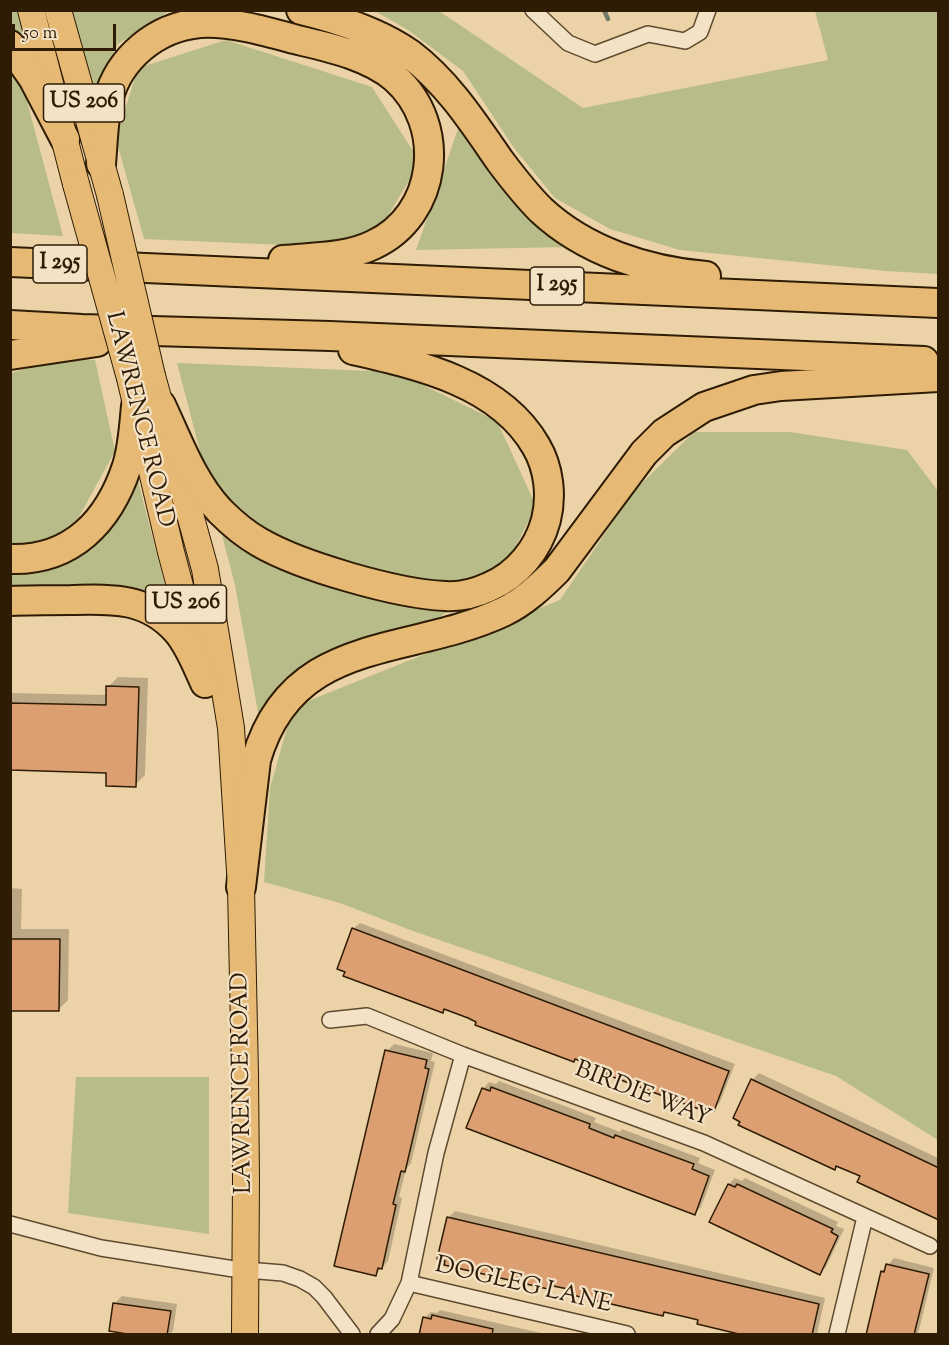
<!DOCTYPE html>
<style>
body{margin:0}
#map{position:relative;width:949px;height:1345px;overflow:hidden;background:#ecd3a7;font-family:"Sorts Mill Goudy",serif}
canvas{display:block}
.frame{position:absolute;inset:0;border:12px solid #2f1c05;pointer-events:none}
.scale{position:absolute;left:12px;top:24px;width:104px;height:27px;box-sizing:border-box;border:3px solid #2f1c05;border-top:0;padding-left:8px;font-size:18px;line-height:21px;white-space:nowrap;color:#2f1c05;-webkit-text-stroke:4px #f3e2c6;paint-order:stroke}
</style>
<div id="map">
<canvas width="949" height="1345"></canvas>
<div class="frame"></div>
<div class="scale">50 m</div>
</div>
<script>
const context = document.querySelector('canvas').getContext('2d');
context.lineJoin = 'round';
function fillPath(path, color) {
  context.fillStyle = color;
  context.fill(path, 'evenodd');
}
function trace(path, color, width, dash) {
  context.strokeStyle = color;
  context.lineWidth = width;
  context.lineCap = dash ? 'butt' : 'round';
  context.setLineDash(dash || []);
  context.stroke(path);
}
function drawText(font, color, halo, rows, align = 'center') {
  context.font = font + ' "Sorts Mill Goudy",serif';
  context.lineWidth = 4.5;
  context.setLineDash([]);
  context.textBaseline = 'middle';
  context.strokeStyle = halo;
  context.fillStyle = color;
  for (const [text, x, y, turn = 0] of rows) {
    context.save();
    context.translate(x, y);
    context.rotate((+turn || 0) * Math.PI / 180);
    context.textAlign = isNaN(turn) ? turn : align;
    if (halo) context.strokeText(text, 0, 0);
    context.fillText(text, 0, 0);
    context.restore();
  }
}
fillPath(new Path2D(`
 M10,11H17L26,42L11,30Z
 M68,11H169L118,44L92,95Z
 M375,11H439L583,108L828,60L815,11H938V274L886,271L680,250L610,229L555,198L514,148L463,71L408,30Z
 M226,40L372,87L420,162L376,236L356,248L144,239L116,139L138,68Z
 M10,63L17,64L63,236L11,233Z
 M459,126L503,185L567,247L416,250Z
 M43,358L95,360L115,451L67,539L11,546V373L46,363Z
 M177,363L396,372L497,421L536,506L512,554L427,629L310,667L260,723L235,585Z
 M694,432H790L907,450L938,491V1140L836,1076L413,931L340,903L264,882L270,788L293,707L560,600L633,492Z
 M138,481L166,590L11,589L10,565L54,569L92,543Z
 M76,1077H209V1234L68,1213Z`), '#b7bc88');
fillPath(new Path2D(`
 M118,677L148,678L145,775L135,785L108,771L10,769V693L107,695L108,687Z
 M10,888L22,889L21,929H69L68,1000L58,1010H12L10,1016Z
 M360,923L735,1064L720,1102L714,1109L708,1107L704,1110L577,1058L574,1061L445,1008L442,1011L353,929Z
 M394,1044L433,1053L431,1061L435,1062L411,1163L406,1169L399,1197L402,1198L388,1261L376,1274L387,1051Z
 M759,1073L938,1158V1218L862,1176L837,1165L834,1168L752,1080Z
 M499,1081L596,1118L594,1122L620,1132L622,1129L700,1158L698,1163L715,1170L701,1207L695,1213L483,1089L489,1082L496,1084Z
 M735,1178L742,1181L745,1178L838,1222L836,1226L844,1229L826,1267L820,1273L729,1184Z
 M455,1211L825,1298L817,1334H750L700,1319L665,1311L662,1314L575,1289L550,1284L547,1287L448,1218Z
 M894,1258L934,1268L918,1334H867L882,1272Z
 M122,1296L177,1304L173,1331L169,1334H142L111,1329L115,1303Z
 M440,1310L541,1333V1334H421L424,1318L431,1312L437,1313Z`), '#0003');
trace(new Path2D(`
 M604,10L608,19`), '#6f7a66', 4.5);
const building = new Path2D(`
 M106,686L139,687L136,787L106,786V773L10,770V703L106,705Z
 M352,928L729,1071L714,1111L706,1108L705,1111L679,1102L605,1074L607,1071L599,1067L575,1059L574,1062L475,1025L476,1022L468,1018L444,1009L443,1013L343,976L345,972L337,969Z
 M10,939H60L59,1011H10Z
 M385,1050L427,1060L425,1068L429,1069L405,1172L401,1171L393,1204L396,1205L382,1269L378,1268L376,1276L334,1266Z
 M751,1079L939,1168V1220L857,1182L860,1176L836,1166L835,1170L738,1125L740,1122L733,1118Z
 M491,1087L590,1124L589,1128L614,1138L615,1135L694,1164L692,1169L709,1176L695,1215L466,1128L482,1088L490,1091Z
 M728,1184L735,1187L737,1184L833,1229L831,1232L838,1236L820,1275L709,1222Z
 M447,1217L819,1304L812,1335H743L697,1324L698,1320L690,1318L664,1312L663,1316L572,1295L573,1290L548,1285V1289L444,1265L445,1261L437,1259Z
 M886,1264L929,1274L914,1335H866L881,1271L884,1272Z
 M113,1303L171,1311L167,1335H133L109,1331Z
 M432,1315L493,1329L492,1335H419L423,1317L431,1319Z`);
fillPath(building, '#db9f72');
trace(building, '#2f1c05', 1.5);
const minor = new Path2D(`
 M533,10L568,43L595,54L648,34L685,41L700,32L708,10
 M330,1020L367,1016L463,1055L704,1143L930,1246
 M10,1224L101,1248L234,1269L283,1273L300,1279L314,1287L324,1297L352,1334
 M409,1283L627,1334
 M378,1334L392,1319L409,1283L436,1153L463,1055
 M837,1334L865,1217`);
const primary = new Path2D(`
 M152,376L205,569L231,728L241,887L245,1075L246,1180L245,1334
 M130,378L171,552L199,658`);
const trunk = new Path2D(`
 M31,10L76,184
 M58,10L110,195`);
const motorway = new Path2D(`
 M301,10C338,19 379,32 410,54C448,83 473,122 500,161C512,177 526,195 541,210C585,251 647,271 706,276
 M10,45L33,78L65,139
 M101,164C103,143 103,120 108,100C119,58 156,27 200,23C230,21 265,31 294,39C327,47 368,55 395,78C448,125 438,215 373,245C346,258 313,257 283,260
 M10,262L938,303
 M10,325L82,329L330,336L924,361
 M10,355L97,342
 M161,405C178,441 192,481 220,511C232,523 245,534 259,542C300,566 397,594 445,596C460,597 476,593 489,587C517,575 538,550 546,520C552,496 549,468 536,446C500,383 419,365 353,350
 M10,559C72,561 109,521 127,466C133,447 134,426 136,406
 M10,601C31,600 51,600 71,600C111,599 147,597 177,631C190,646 197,666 205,683
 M241,887L256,760C292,634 407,657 503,612C524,602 541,586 557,570L644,453L664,433L704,407L754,390L781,386L938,377`);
trace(minor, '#5e4a2e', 18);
trace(primary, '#2f1c05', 28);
trace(trunk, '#2f1c05', 28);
trace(motorway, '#2f1c05', 32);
trace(minor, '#f3e2c6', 15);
trace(primary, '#e6ba74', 26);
trace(trunk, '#e6ba74', 26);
trace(motorway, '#e6ba74', 28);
const trunkBridge = new Path2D(`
 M76,184L130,378
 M110,195L152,376`);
trace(trunkBridge, '#2f1c05', 28, []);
trace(trunkBridge, '#e6ba74', 26);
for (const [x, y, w] of [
 [84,103,81],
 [60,264,54],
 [557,286,54],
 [186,604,81]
]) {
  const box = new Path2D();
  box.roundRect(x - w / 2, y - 19, w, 38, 4.5);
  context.fillStyle = '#f3e2c6';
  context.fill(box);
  trace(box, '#2f1c05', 1.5);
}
drawText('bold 22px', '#2f1c05', null, [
 ["US 206",84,103],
 ["I 295",60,264],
 ["I 295",557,286],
 ["US 206",186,604]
]);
drawText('24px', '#2f1c05', '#f3e2c6', [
 ["LAWRENCE ROAD",138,420,76],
 ["LAWRENCE ROAD",244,1083,-91],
 ["BIRDIE WAY",642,1096,21],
 ["DOGLEG LANE",523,1287,13]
]);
</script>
